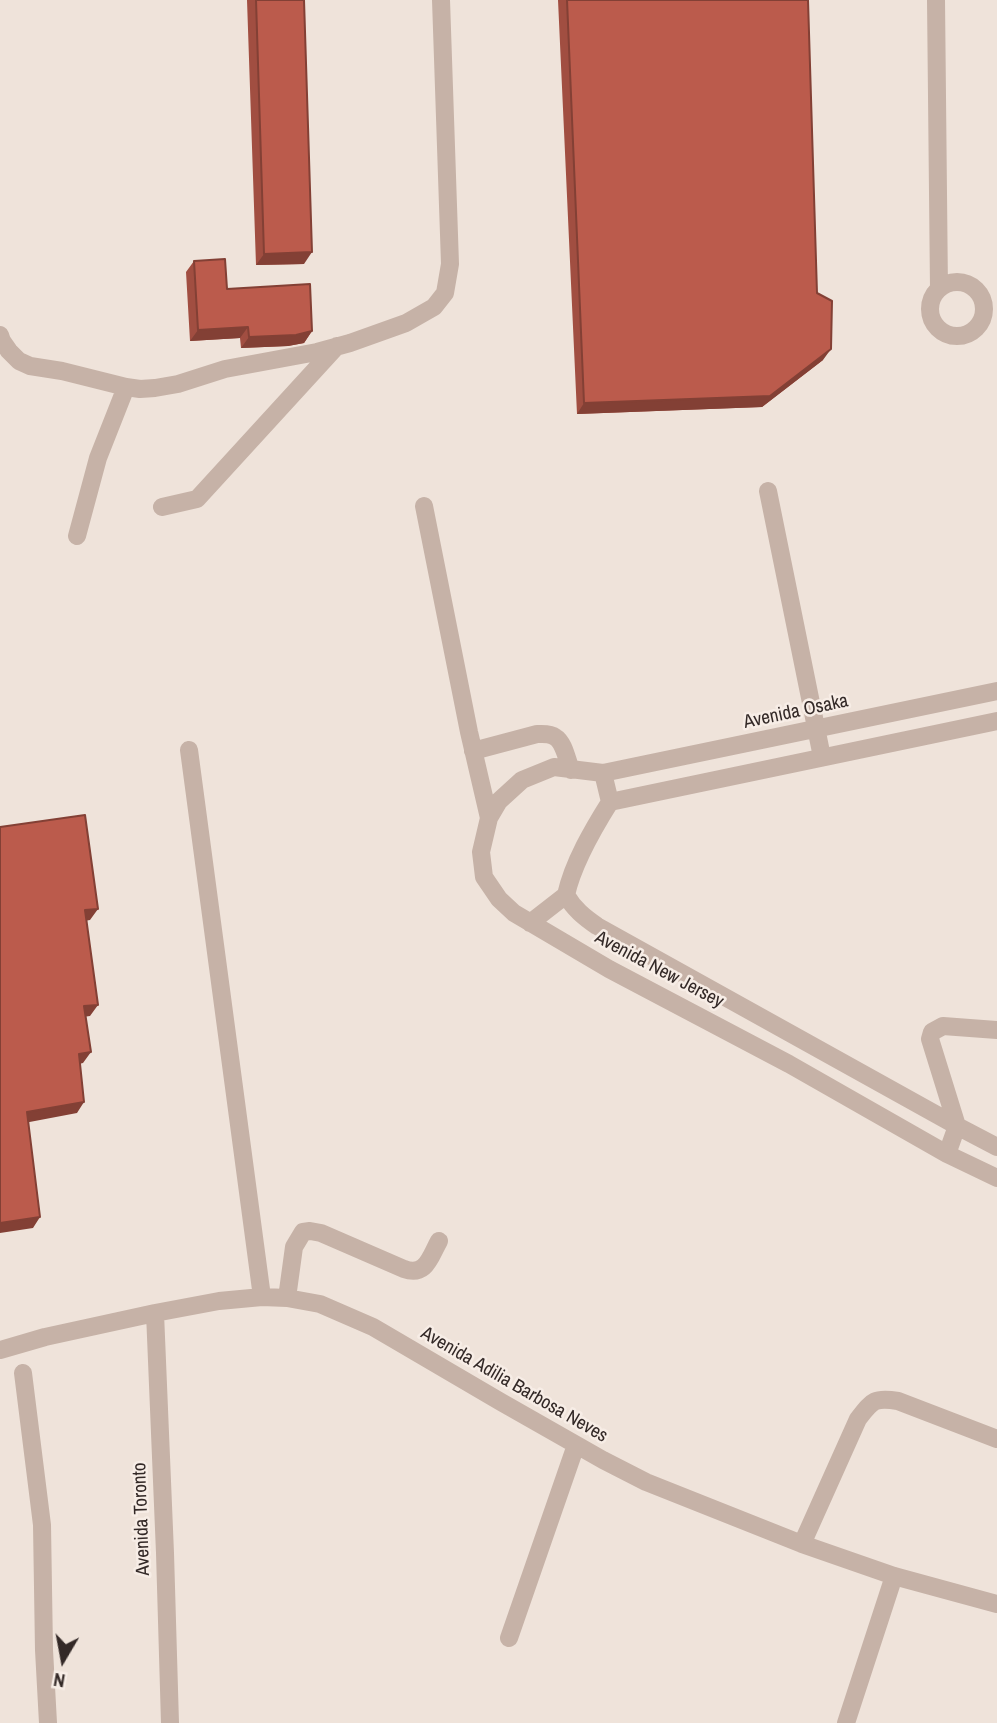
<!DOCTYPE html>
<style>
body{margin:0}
#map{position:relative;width:997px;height:1723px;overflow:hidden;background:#efe3da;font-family:"Archivo Narrow",sans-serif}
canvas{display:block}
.north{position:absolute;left:28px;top:1625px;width:70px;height:70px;-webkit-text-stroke:5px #f7ede6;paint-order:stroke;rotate:190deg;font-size:19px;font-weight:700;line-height:28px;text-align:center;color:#332927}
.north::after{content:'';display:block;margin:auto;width:24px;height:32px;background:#332927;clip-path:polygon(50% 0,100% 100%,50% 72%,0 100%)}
</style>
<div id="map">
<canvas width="997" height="1723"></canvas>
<div class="north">N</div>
</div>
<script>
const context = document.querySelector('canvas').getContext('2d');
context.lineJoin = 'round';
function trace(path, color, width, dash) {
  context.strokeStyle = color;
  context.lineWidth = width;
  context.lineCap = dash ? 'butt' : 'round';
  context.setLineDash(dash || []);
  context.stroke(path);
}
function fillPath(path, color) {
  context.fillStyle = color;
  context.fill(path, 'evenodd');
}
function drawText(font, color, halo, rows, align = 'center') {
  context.font = font + ' "Archivo Narrow",sans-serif';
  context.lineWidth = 5;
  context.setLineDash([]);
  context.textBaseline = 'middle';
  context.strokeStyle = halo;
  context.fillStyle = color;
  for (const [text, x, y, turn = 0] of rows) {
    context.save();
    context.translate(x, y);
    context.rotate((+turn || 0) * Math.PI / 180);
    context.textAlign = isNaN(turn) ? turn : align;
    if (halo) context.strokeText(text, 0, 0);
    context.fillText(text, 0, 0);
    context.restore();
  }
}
trace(new Path2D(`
 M936,0L939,289
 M930 309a27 27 0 1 1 54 0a27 27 0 1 1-54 0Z
 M0,335L2,341L9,351L19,361L30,366L62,371L126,387L140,389L155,388L178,384L225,369L317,352L350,343L406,323L434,307L445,293L450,264L441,0
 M768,491L822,757
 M424,506L469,732L489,818
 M162,507L197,499L337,346
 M77,536L98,458L126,387
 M997,691L603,773L554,767L522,780L499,801L489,818L481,852L484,877L499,899L514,913L609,969L789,1064L947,1154L997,1178
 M189,750L262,1297
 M473,751L537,734C542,734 550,733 555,737C564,742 567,760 571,770
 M603,773L610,802C593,829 573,863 566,895C574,909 584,917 597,926L957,1126L997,1147
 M610,802L997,721
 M530,923L566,895
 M947,1154L957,1126L930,1039L932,1032L943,1026L997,1030
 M287,1298L294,1247L303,1232L310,1231L321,1233L404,1269C426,1277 430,1257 439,1241
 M155,1313L165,1553L170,1723
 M0,1350L45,1337L155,1313L219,1301L262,1297L287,1298L320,1304L373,1327L501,1402L603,1460L646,1482L802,1544L894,1576L997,1604
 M23,1373L42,1525L44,1650L48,1723
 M802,1544L858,1419C872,1401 874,1397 898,1401L997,1439
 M509,1638L576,1445
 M846,1723L894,1576`), '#c6b2a7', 18);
fillPath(new Path2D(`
 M247,0H304V264L256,265Z
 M558,0H808L817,293L823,360L762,407L577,414Z
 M194,261L227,289L312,331L304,343L288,346L241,348L240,338L190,341L186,272Z`), '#a14e41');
fillPath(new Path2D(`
 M312,252L304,264L256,265L264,254Z
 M248,327L240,338L190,341L198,330Z
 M312,331L304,343L288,346L241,348L249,337Z
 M831,349L823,360L762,407L577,414L584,403Z
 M98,909L90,920L78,922L85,910Z
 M98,1005L90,1016L76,1018L84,1006Z
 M91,1052L83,1063L71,1066L79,1054Z
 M84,1102L77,1113L19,1124L27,1112Z
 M40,1217L33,1228L0,1233V1223Z`), '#834035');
const building = new Path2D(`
 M256,0H304L312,252L264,254Z
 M567,0H808L817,293L832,301L831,349L770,396L584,403Z
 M225,259L227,289L310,284L312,331L296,335L249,337L248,327L198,330L194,261Z
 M85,815L98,909L85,910L98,1005L84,1006L91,1052L79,1054L84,1102L27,1112L40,1217L0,1223V827Z`);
fillPath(building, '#bb5b4c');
trace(building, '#834035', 2);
drawText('19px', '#332927', '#f7ede6', [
 ["Avenida Osaka",796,712,-12],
 ["Avenida New Jersey",659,970,28],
 ["Avenida Adilia Barbosa Neves",514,1385,30],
 ["Avenida Toronto",142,1519,-92]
]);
</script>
